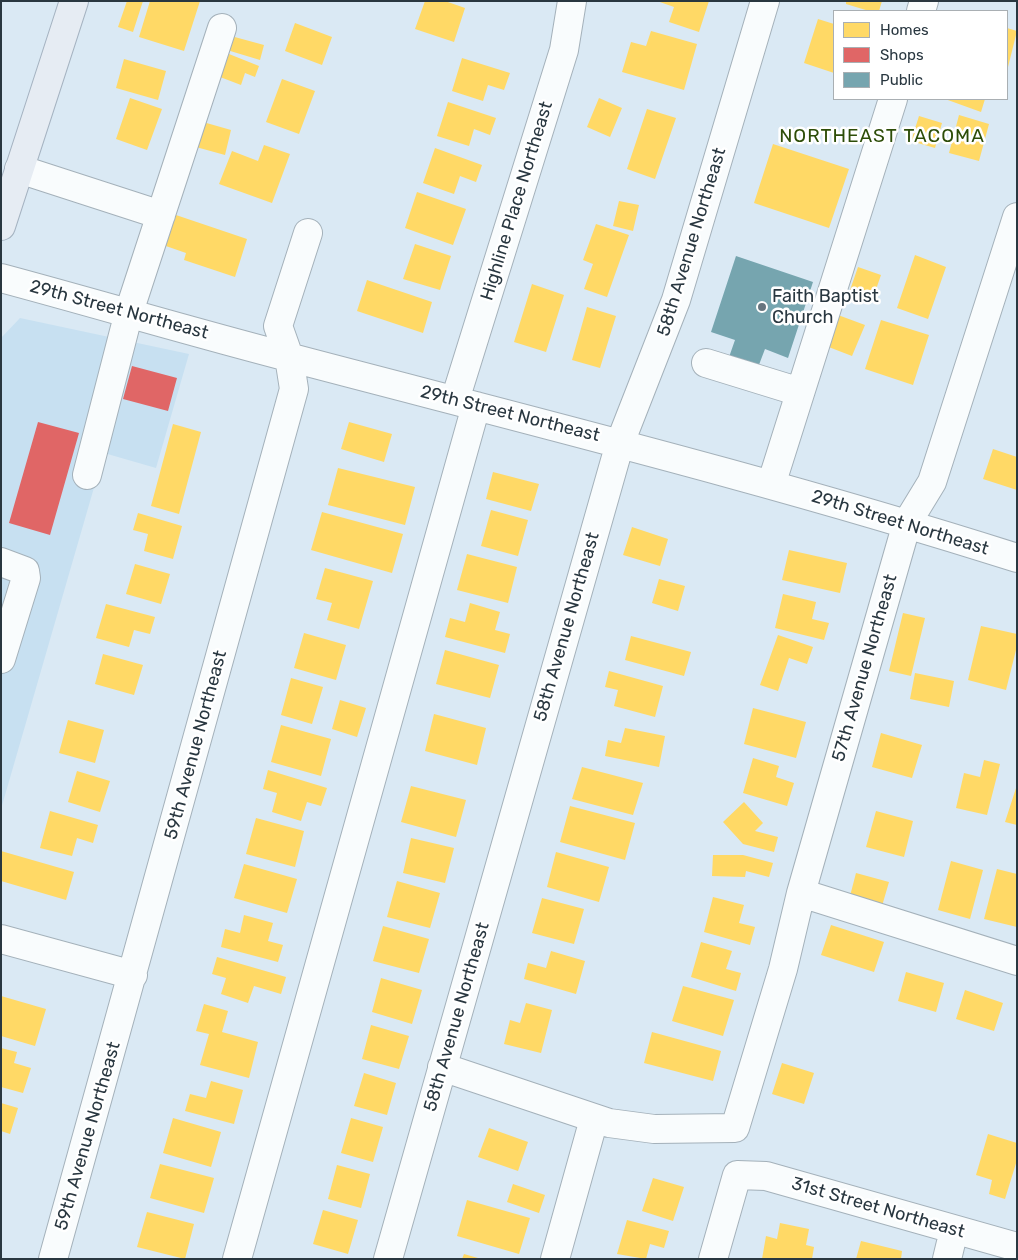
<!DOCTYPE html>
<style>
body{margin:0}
#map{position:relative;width:1018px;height:1260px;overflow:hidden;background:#dae9f4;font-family:Rubik,sans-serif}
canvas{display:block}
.frame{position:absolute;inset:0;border:2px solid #293740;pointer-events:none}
.legend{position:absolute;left:833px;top:10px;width:175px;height:90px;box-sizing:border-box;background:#fff;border:1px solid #a9afb3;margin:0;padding:6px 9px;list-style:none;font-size:15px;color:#293740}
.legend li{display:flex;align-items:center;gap:10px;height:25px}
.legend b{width:25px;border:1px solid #a9afb3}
</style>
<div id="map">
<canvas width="1018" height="1260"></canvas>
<div class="frame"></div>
<ul class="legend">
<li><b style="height:14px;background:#ffd966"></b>Homes</li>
<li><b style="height:14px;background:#e06666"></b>Shops</li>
<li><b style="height:14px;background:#76a5af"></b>Public</li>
</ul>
</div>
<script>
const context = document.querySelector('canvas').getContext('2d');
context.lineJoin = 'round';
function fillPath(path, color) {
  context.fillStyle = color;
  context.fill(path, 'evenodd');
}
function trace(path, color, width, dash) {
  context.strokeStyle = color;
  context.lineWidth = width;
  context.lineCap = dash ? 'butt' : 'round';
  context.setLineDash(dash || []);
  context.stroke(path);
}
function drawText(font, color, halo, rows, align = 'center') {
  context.font = font + ' Rubik,sans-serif';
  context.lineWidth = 5;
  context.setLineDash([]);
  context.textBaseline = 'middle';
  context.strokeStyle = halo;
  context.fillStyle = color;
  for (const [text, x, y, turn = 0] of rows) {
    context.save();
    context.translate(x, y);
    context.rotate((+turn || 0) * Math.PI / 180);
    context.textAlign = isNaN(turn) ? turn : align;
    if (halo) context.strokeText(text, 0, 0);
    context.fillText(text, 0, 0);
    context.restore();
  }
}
fillPath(new Path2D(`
 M20,318L189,354L156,468L104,453L1,809V338Z`), '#c7e0f1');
fillPath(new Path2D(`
 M127,1H143L133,32L118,27Z
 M150,1H200L184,51L139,37Z
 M425,1H445L465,8L454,42L415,29Z
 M657,1H709L699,32L669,22L674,7Z
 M846,1H882L879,11H869L846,4Z
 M818,19L834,24V73L804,63Z
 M295,23L332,37L322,65L285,51Z
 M1007,28L1017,31L1007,71Z
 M651,31L697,44L684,90L622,72L631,42L646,46Z
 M231,36L264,45L260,60L227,50Z
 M229,54L259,66L255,77L245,73L241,85L220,77Z
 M462,58L510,73L504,90L488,85L483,101L452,91Z
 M124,59L166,71L158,100L116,88Z
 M282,79L315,91L299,134L266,122Z
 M130,98L162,109L147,150L116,139Z
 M599,98L622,108L610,137L587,127Z
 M945,99H985L981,112Z
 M448,102L496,118L490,135L474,129L469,146L437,136Z
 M647,109L676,118L655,179L627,169Z
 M959,115L989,124L979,161L949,153Z
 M919,116L942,123L935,148L911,141Z
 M203,122L231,130L225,155L196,147Z
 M773,144L849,169L829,228L754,203Z
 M264,145L290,154L272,203L219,184L232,151L258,161Z
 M435,148L482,165L476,182L460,176L454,194L423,183Z
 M417,192L466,209L453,245L405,228Z
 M619,201L639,205L633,231L613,226Z
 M173,214L247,239L235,277L184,260L186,253L163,245Z
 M596,224L629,235L607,297L584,289L593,264L583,260Z
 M415,244L451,256L440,290L403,279Z
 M915,255L946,267L928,319L897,308Z
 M858,267L881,275L873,298L850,290Z
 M367,280L432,302L423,333L357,311Z
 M532,284L564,295L546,352L514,342Z
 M587,307L616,316L600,368L572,360Z
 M838,315L865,325L852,356L826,346Z
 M881,320L929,335L913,385L865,369Z
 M349,422L392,434L384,462L341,449Z
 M173,424L201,432L179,514L151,506Z
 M993,449L1017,457V490L983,479Z
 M338,468L415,487L405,525L328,505Z
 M493,472L539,484L531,511L486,499Z
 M491,510L528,520L518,556L481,546Z
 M322,512L403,534L392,573L311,550Z
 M138,513L182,526L173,559L144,551L148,534L133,530Z
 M632,527L668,539L660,566L623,555Z
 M789,550L847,563L840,593L782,580Z
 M467,554L517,567L508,603L457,590Z
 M135,564L170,574L161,604L126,594Z
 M325,568L373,581L359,629L327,620L332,603L316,599Z
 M659,579L685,586L678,611L652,603Z
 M783,594L816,602L812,619L829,623L824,640L775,628Z
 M470,603L500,612L495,630L510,634L505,653L445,637L450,618L465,622Z
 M106,604L155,617L150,634L134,630L129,647L96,638Z
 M903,613L925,618L911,676L889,671Z
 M981,626L1017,634V646L1006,690L968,680Z
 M304,633L346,645L336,680L294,668Z
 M778,635L813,647L807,664L789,658L778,691L760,685Z
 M631,636L691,652L684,676L625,660Z
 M445,650L499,665L490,698L436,684Z
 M103,654L143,665L134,695L95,684Z
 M609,671L663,686L655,717L614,706L618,690L605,687Z
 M915,673L954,681L949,707L910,699Z
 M291,678L323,687L312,724L281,715Z
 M340,700L366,708L357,737L332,729Z
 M753,708L806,722L796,758L744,744Z
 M434,714L486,728L477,765L425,751Z
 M68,720L104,730L95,763L59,753Z
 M281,725L331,739L321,776L271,762Z
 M625,728L665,736L659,767L605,756L608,740L621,743Z
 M881,733L922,745L912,778L872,767Z
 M753,758L779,766L776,777L794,783L787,806L743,793Z
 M984,760L1000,764L987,815L956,808L964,773L980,777Z
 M582,767L643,783L633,815L572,799Z
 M268,770L327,788L321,806L307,802L301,821L272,812L277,793L263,789Z
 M77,771L110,781L100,812L68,802Z
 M1017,785V825L1005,822Z
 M411,786L466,800L456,837L401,822Z
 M744,802L763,823L755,831L778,837L774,852L743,844L723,822Z
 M570,806L635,823L625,860L560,842Z
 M50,811L98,825L93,843L77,838L72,856L40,848Z
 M876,811L913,821L904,857L866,847Z
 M256,818L304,831L295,867L246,854Z
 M411,838L454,848L445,883L403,873Z
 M1,851L74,872L66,900L1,881Z
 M556,852L609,867L599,902L547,887Z
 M713,855H743L773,863L769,877L746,871L745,877L712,876Z
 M951,861L983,870L970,919L938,910Z
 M244,864L297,879L287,913L234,898Z
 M997,869L1017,874V927L984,919Z
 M856,873L889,882L882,906L850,896Z
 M397,881L440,893L430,928L387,917Z
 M713,897L744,905L739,923L755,927L750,945L704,932Z
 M542,898L584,909L574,944L532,933Z
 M244,915L273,923L268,941L283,945L278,962L221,947L225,929L240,933Z
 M831,925L884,942L874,972L821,955Z
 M383,926L429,939L419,973L373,961Z
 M701,942L732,951L726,969L741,973L736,991L691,977Z
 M551,951L585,961L576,994L524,979L528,963L546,968Z
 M217,957L286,977L281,994L254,986L248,1003L221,994L226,978L212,974Z
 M906,972L944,983L936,1012L898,1001Z
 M381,978L422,990L412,1024L372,1012Z
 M683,986L734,1000L723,1036L672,1021Z
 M965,990L1003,1003L994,1031L956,1019Z
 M1,996L46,1009L35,1046L1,1036Z
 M526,1003L552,1010L541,1053L504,1044L510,1020L520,1023Z
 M204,1004L228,1011L222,1032L258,1042L249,1078L200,1065L209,1034L196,1031Z
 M371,1025L409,1036L399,1069L362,1059Z
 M652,1032L721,1051L713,1081L644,1063Z
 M1,1048L17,1052L14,1063L31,1068L23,1093L1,1087Z
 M782,1063L814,1073L804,1104L772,1094Z
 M364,1073L396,1083L387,1115L354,1106Z
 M211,1081L243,1090L234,1124L185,1111L190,1094L206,1098Z
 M1,1103L18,1108L10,1134L1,1131Z
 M173,1118L221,1132L211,1167L163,1153Z
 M351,1118L383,1127L373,1162L341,1153Z
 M489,1128L528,1142L518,1171L478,1157Z
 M988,1134L1017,1143V1160L1005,1199L989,1194L992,1180L976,1175Z
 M160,1164L214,1178L204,1213L150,1198Z
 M337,1165L370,1174L361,1208L328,1199Z
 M653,1178L684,1187L673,1221L642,1211Z
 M513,1184L545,1195L539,1213L507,1202Z
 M467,1200L530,1218L519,1254L457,1236Z
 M323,1210L358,1220L348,1254L313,1244Z
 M147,1212L194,1224L185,1259L137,1247Z
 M627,1220L669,1231L664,1248L650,1244L646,1259L617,1254Z
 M780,1223L809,1229L806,1245L814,1247L812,1259H762L766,1236L777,1239Z
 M861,1241L902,1251L901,1259H856Z
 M464,1254L478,1258V1259H462Z`), '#ffd966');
fillPath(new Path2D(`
 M132,366L177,378L168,411L123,399Z
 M38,422L79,433L50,535L9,523Z`), '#e06666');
fillPath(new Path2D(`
 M736,256L813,282L788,358L765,349L757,370L728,360L735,340L711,332Z`), '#76a5af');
const minor = new Path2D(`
 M921,11L924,1
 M19,169L161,215
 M1,278C98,304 195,333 292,358C535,422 778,482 1017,558
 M706,363L800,392
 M455,400L564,50L572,1
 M87,475L129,312L222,28
 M771,485L893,99
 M1,562L25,571L26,578L1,659
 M801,893L1017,961
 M1,939L133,975
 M442,1067L609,1123L654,1129L735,1128L783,969L801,893L907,523L932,482L1017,217
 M53,1259L294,389L289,357L278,326L308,233
 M237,1259L476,406
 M388,1259L620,443L676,300L765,1
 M555,1259L594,1119
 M713,1259L737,1175L766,1176L1017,1247
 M947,1259L954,1230`);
const major = new Path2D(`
 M1,226L74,1`);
trace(minor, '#a4b1ba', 30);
trace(major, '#a5b3c1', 30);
trace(minor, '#f9fcfd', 28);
trace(major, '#e6ecf3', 28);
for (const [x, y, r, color] of [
 [762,307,5,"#67757f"]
]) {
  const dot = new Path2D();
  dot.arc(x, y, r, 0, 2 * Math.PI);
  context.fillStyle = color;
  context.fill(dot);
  trace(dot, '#fff', 2);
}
drawText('18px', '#293740', '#fff', [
 ["Highline Place Northeast",517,201,-73],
 ["58th Avenue Northeast",692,242,-73],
 ["29th Street Northeast",119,310,15],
 ["29th Street Northeast",510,414,14],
 ["29th Street Northeast",900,523,17],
 ["58th Avenue Northeast",567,627,-74],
 ["57th Avenue Northeast",865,668,-74],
 ["59th Avenue Northeast",196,745,-75],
 ["58th Avenue Northeast",457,1017,-74],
 ["59th Avenue Northeast",88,1136,-74],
 ["31st Street Northeast",878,1208,16]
]);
drawText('18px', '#293740', '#fff', [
 ["Faith Baptist",772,297],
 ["Church",772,318]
], 'left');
context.letterSpacing = '1px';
drawText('19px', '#2d4d08', '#fff', [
 ["NORTHEAST TACOMA",882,137]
]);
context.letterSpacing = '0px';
</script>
